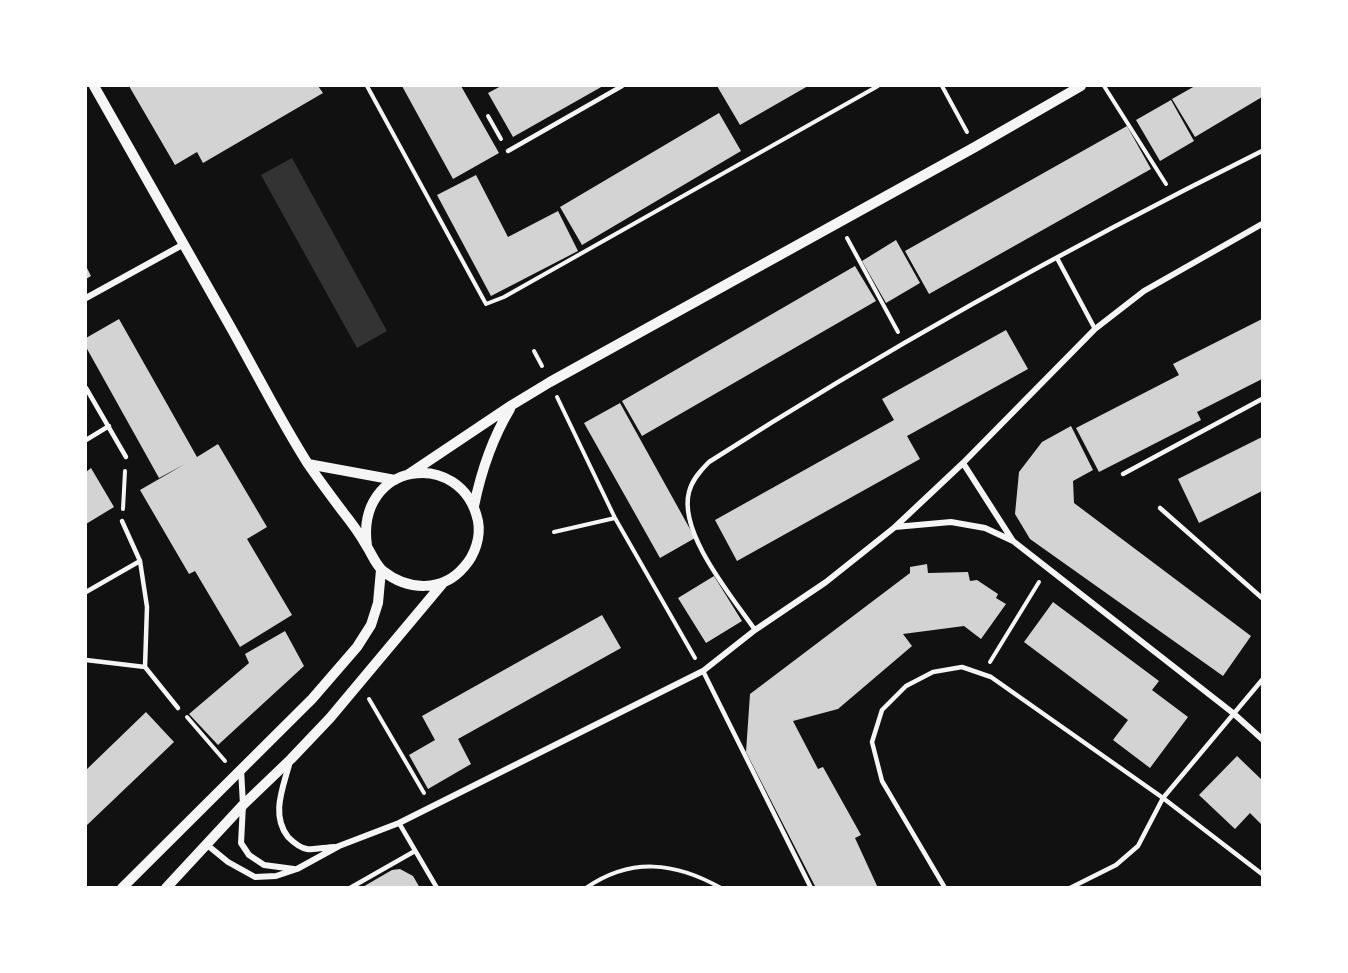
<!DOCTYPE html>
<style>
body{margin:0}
#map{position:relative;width:1348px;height:973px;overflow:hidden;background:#111;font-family:Karla,sans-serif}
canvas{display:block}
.frame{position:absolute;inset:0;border:87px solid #fff;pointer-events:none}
</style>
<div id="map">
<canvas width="1348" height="973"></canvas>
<div class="frame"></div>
</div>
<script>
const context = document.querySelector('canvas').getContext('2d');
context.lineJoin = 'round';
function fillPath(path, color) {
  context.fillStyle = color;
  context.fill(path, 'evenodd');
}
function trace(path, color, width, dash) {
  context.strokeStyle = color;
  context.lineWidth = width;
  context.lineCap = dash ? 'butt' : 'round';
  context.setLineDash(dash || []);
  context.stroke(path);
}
fillPath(new Path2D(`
 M292,158L387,331L357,348L261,175Z`), '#333');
fillPath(new Path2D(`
 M129,86H318L323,93L203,163L197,152L175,165Z
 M402,86H461L499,153L453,179Z
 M501,86H603L513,137L488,93Z
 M717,86H808L740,125Z
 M1195,86H1262V97L1195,137L1172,99Z
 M1171,100L1194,141L1160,161L1136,120Z
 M719,113L741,151L582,245L560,207Z
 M1127,126L1151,169L929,294L905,251Z
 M476,175L508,237L558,211L578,251L491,296L437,195Z
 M896,240L920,283L886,303L862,261Z
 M86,266L91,276L86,279Z
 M855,266L876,301L642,436L622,401Z
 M119,319L197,457L218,444L267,527L247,539L292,615L240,647L195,571L189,574L140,490L185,464L159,478L86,347V338Z
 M1262,319V379L1197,412L1201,420L1099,472L1076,428L1179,375L1173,364Z
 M1006,330L1028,369L907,436L920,459L737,561L715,520L894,420L882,399Z
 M620,403L695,538L660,558L584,423Z
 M1071,426L1093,470L1073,481L1074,503L1251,636L1223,676L1030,539L1015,514L1019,472L1042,442Z
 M1262,437V491L1199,523L1178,479Z
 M91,468L114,507L86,524V472Z
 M927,564L928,573L968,572L970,581L977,580L998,594L996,598L1006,604L981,639L964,626L903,634L912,646L838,709L793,721L818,769L823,767L861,835L855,838L878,888H816L746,752L750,694L910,573V567Z
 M714,576L742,621L706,643L678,598Z
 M1053,602L1159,681L1152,690L1188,717L1150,768L1113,740L1128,720L1024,642Z
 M602,615L621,648L458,739L471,764L428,789L409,755L435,740L422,716Z
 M285,631L304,666L218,745L189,714L249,663L245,654Z
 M146,712L174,742L86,826V770Z
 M1237,756L1262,780V825L1250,813L1235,829L1199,795Z
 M400,869L413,876L420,888H361L392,870Z`), '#d3d3d3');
trace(new Path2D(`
 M367,86L486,304L504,297L878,86
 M942,86L967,132
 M1104,86L1166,184
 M488,116L501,139
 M847,238L898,332
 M534,351L542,366
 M557,397L615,518
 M123,509L125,471
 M554,532L615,518L695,658
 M990,662L1039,582
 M369,699L424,793
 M187,717L225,761
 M586,888C631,857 675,862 721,888`), '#f5f5f5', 4);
trace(new Path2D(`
 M508,151L622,86
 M1057,258L1095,329
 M86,388L126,457
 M86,440L109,426
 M1123,474L1262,399
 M1160,508L1262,598
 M122,521L140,561L147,607L145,667L178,708
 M86,592L140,561
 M755,630C733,598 678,533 689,492C692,480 700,471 709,462C887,348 1073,245 1262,151
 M86,660L145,667
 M703,671L811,888
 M399,823L437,888
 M350,888L415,851
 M945,888L882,781L872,742L882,710L906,686L933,672L962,667L991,677L1163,798L1262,874
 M1070,888L1116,865L1138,846L1163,798L1262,680`), '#f5f5f5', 4.5);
trace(new Path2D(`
 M86,298L184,244
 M963,463L1013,541L1233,713L1262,739
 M895,527L951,522L985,528L1013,541
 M290,761C284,786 270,814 288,837C293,842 300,848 307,849C316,850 326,847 335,847
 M241,769L243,805L241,843L249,855L264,865L294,869
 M206,844L228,862L255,877L276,876L297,869L339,846L399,823L703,671L755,630L826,582L895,527L963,463L1095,329L1144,291L1262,224`), '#f5f5f5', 6);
trace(new Path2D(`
 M94,86C139,166 185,246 230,326C256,372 280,420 308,464C319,480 331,496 343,512C351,522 359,533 366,545C372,554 375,564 383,571C408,591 443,592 464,567C475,555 481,537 478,521C462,447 355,461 367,546
 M308,464L395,480
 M409,474L512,405L550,382L975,147L1081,86
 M474,506C481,472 492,439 510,409
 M122,888L312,699L357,647L371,625L378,603L381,570
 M166,888L243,805L291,759L330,718L443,583`), '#f5f5f5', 10);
</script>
